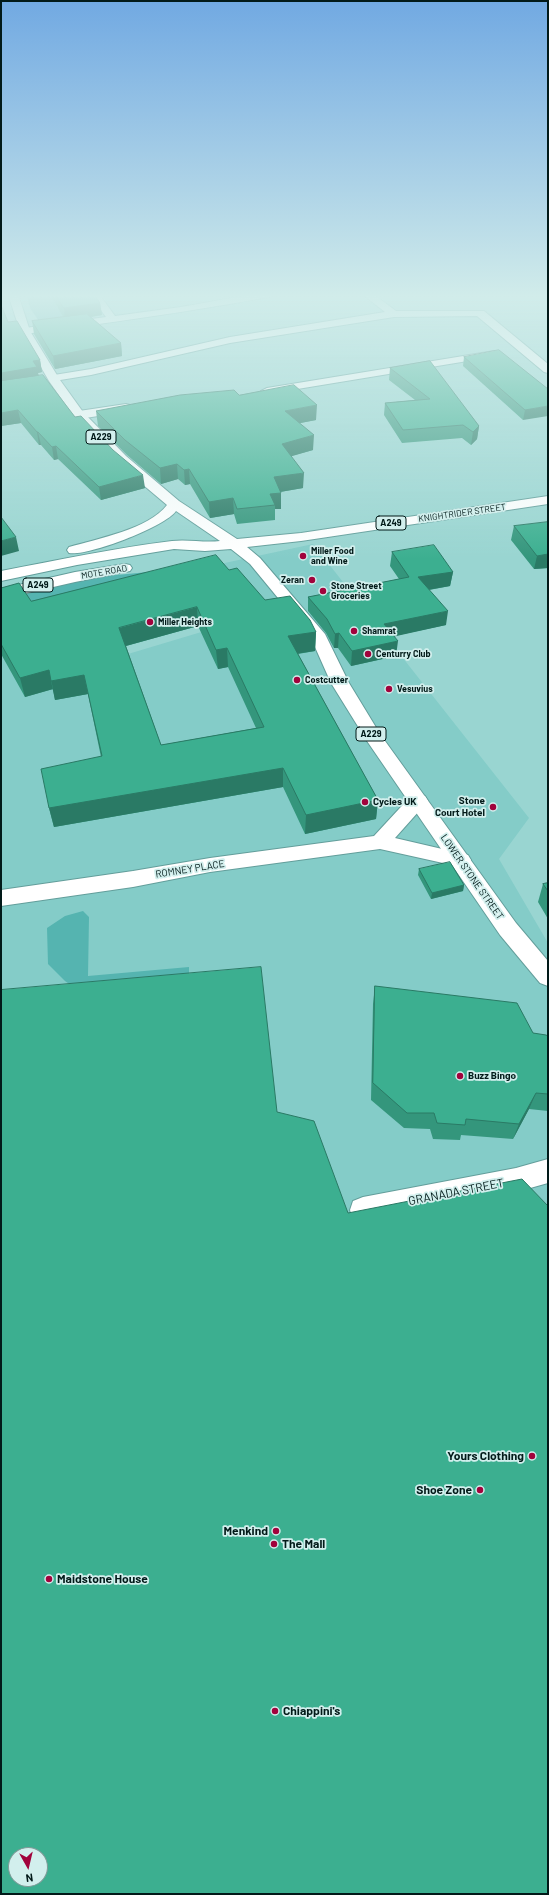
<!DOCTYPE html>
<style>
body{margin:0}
#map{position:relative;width:549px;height:1895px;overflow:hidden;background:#99d5d1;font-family:Barlow,sans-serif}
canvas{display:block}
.frame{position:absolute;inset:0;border:2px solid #021a19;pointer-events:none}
.north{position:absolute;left:8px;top:1847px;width:40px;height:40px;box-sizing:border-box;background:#d2efed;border:1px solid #7f9a98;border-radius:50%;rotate:172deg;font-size:11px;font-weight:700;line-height:16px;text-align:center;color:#021a19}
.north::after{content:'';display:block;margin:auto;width:14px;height:18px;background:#a1033c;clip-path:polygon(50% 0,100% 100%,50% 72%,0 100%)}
</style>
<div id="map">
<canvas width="549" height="1895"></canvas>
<div class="frame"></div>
<div class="north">N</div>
</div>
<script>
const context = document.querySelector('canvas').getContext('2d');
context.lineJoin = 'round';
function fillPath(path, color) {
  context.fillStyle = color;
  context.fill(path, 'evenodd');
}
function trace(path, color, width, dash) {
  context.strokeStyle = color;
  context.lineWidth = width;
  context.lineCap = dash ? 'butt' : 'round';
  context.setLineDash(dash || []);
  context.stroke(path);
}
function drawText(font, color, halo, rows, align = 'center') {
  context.font = font + ' Barlow,sans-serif';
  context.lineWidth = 3.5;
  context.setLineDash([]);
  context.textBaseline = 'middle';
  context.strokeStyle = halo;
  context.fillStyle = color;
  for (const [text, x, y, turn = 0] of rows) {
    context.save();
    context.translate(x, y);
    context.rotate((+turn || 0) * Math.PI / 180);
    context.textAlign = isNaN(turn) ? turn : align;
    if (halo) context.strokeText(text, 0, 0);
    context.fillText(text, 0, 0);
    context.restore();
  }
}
fillPath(new Path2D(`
 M313,544L529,818L499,859L548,943V1894H1V598L108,660L268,612L220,564ZM16,1855H40V1879H16Z`), '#84ccc8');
fillPath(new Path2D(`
 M26,294H50L63,316L60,325L39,321L30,308Z
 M202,567L36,621L17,592L95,577Z
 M83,911L89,917L88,976L189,967V983L81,992L65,981L48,964L47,928L65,916Z`), '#55b4b0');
const minor = new Path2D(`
 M89,294H99L115,316L181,307L254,294H274L269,297C188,312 107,323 25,334L20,331L25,328L106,317Z
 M362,294H373L396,311H484L548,364V373L544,372L477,316L394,317L230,343L91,375L54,381L48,378L54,375L91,369L230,337L385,312Z
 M494,351L499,354L498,356L267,394L261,391L267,388Z
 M126,404L130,405L132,408L130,411L79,419L73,415L79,411Z
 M418,794L425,796L428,801L395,838L468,855L471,860L468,865L461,867L380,849L210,872L133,887L1,906V890L133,871L210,858L374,836L411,796Z
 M548,1159V1183L516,1192L363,1223L353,1219L350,1210L353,1201L363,1197L516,1168Z`);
const trunk = new Path2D(`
 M8,294H18L30,331L60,380L83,412L126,456L179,501L237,539L301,533L548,496V504L301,541L247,547L260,558L325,634L349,683L380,734L516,923L548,961V986L540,983L500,935L367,741L331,683L311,638L250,564L231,549L205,551L174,549L77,565L1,581V571C58,560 115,548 172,541C188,539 204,543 220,541L176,511C165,527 86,557 69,553L67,550L69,547C97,539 149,529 167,505L116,462L75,418L49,381L20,331Z
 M125,564L130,565L132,568L130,571L75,582L1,599V589L75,572Z`);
trace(minor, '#639e9b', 2);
trace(trunk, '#639e9b', 2);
fillPath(minor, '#fff');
fillPath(trunk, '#fff');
fillPath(new Path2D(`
 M50,294H94L100,303L102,315L91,317L121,343L122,356L55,369L34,334L32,321L63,317Z
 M8,322L40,360L42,372L38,373L39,376L75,417L145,488L101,500L58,459L54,460L41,445H39L21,423L1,426Z
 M464,357L548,389L523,420L463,366Z
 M390,368L479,426L477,439L471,445L462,438L402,443L384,415L385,403L415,400L389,380Z
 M239,395L316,420L300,423L313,450L291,456L303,488L280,492L281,509H275V520L237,524L234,514L210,518L190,484L185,485L178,479L161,484L127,455L98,426L96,411Z
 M548,522V568L534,569L511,540L514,526Z
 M392,552L453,572L450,586L429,590L446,625L394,636L396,656L351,666L338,648H334L326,633L308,611V597L399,579L390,566Z
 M229,570L265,600L316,632L315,651L298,654L378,800L376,819L305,834L283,787L54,827L49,808L101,757L88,694L55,700L53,689L25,697L1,654V588L31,601ZM198,626L218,669L228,667L256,728L161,745L126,646Z
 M419,869L464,885L463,891L431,899L418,875Z
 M548,883V919L538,902L543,884Z
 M375,986L533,1033L548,1036V1111L529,1109L513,1139L461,1135L460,1140L433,1139L430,1129L404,1128L371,1100L373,1004Z`), '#34967c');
fillPath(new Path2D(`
 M100,303L102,315L65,321L64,308Z
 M121,343L122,356L55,369L53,356Z
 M40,360L42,372L38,373L39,379L1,385V373L33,361Z
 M317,405L316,420L285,426V411Z
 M548,406V416L523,420L525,410Z
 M18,410L21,423L1,426V413Z
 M479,426L477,439L471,445L473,432Z
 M37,432H38L41,445H39Z
 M314,435L313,450L282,459V444Z
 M56,446L58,459L54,460L52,447Z
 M177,464L178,479L161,484L160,468Z
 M189,469L190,484L185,485L184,470Z
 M304,473L303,488L274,493V477Z
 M143,475L145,488L101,500L99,487Z
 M281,493V509H275V505L270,494Z
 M233,498L234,514L210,518L209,502Z
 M16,537L19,551L1,556V541Z
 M548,554V568L534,569L537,556Z
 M453,572L450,586L416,592L418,577Z
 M197,607L198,626L122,647L119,628Z
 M448,611L446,625L383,639L384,624Z
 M316,632L315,651L288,655V636Z
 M339,633L338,648H334L335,634Z
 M398,641L396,656L351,666L352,651Z
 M227,648L228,667L218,669L216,650Z
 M49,670L53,689L25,697L20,678Z
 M84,675L88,694L55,700L51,681Z
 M283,768V787L54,827L49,808Z
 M378,800L376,819L305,834L306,815Z
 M464,885L463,891L431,899L432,893Z
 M536,1093L529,1109L513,1139L519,1124Z`), '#2a7a65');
const building = new Path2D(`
 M55,294H94L100,303L64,308Z
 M1,305L8,322L17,321L40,360L33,361L37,367L1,373Z
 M87,314L121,343L53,356L32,321Z
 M499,350L548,389V406L525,410L464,357Z
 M430,361L479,426L473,432L463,425L403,430L385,403L430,399L390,368Z
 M43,375L75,417L81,416L113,450L143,475L99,487L56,446L52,447L38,432H37L18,410L1,413V381Z
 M294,385L317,405L285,411L314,435L282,444L304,473L274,477L281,493L270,494L275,505L237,509L233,498L209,502L189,469L184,470L177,464L160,468L125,440L96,411L180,395L234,390L239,395Z
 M1,517L16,537L1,541Z
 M548,522V554L537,556L514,526Z
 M434,545L453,572L418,577L448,611L384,624L398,641L352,651L339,633L335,634L327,619L308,597L409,577L392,552Z
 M216,555L229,570L237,568L265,600L290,596L310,620L316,632L288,636L378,800L306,815L283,768L49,808L41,769L102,756L84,675L51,681L49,670L20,678L1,644V588L19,583L31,601ZM197,607L216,650L227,648L264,727L161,745L119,628Z
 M450,862L464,885L432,893L419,869Z
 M548,883V891L543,884Z
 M261,967L277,1112L314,1121L348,1213L522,1179L548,1206V1894H1V990ZM16,1855H40V1879H16Z
 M375,986L517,1003L533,1033L546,1035L548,1036V1094L536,1093L519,1124L466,1119L465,1125L437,1123L434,1113H407L373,1083Z`);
fillPath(building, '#3caf90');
trace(building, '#2a7a65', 1);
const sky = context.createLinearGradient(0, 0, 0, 559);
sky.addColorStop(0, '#71a9e2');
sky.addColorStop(0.53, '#d1ecea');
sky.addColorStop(1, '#d1ecea00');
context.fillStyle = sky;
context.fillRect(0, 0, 549, 559);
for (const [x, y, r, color] of [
 [303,556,4,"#a1033c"],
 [312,580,4,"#a1033c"],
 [323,591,4,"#a1033c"],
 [150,622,4,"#a1033c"],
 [354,631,4,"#a1033c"],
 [368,654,4,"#a1033c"],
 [297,680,4,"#a1033c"],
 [389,689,4,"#a1033c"],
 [365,802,4,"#a1033c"],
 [493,807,4,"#a1033c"],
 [460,1076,4,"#a1033c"],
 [532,1456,4,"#a1033c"],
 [480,1490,4,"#a1033c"],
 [276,1531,4,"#a1033c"],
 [274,1544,4,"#a1033c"],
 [49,1579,4,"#a1033c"],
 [275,1711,4,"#a1033c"]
]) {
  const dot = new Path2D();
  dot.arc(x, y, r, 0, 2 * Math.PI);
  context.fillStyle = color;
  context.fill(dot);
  trace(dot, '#d2efed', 1.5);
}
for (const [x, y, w] of [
 [101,437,30],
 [391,523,30],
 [38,585,30],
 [371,734,30]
]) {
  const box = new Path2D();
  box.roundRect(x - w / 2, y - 7, w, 14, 3);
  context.fillStyle = '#d2efed';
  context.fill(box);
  trace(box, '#021a19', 1);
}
drawText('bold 9px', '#021a19', null, [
 ["A229",101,437],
 ["A249",391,523],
 ["A249",38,585],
 ["A229",371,734]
]);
drawText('9px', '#021a19', '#d2efed', [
 ["KNIGHTRIDER STREET",462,513,-8],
 ["MOTE ROAD",104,572,-10]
]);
drawText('bold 9px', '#021a19', '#d2efed', [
 ["Miller Food",311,551],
 ["and Wine",311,561],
 ["Zeran",304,580,"right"],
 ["Stone Street",331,586],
 ["Groceries",331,596],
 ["Miller Heights",158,622],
 ["Shamrat",362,631],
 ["Centurry Club",376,654],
 ["Costcutter",305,680],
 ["Vesuvius",397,689]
], 'left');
drawText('bold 10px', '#021a19', '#d2efed', [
 ["Stone",485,801,"right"],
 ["Court Hotel",485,813,"right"],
 ["Cycles UK",373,802],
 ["Buzz Bingo",468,1076]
], 'left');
drawText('10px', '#021a19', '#d2efed', [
 ["ROMNEY PLACE",190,869,-9],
 ["LOWER STONE STREET",472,877,55]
]);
drawText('12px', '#021a19', '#d2efed', [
 ["GRANADA STREET",456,1192,-11]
]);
drawText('bold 12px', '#021a19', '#d2efed', [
 ["Yours Clothing",524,1456],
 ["Shoe Zone",472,1490],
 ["Menkind",268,1531],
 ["The Mall",282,1544,"left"],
 ["Maidstone House",57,1579,"left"],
 ["Chiappini's",283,1711,"left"]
], 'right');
</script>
